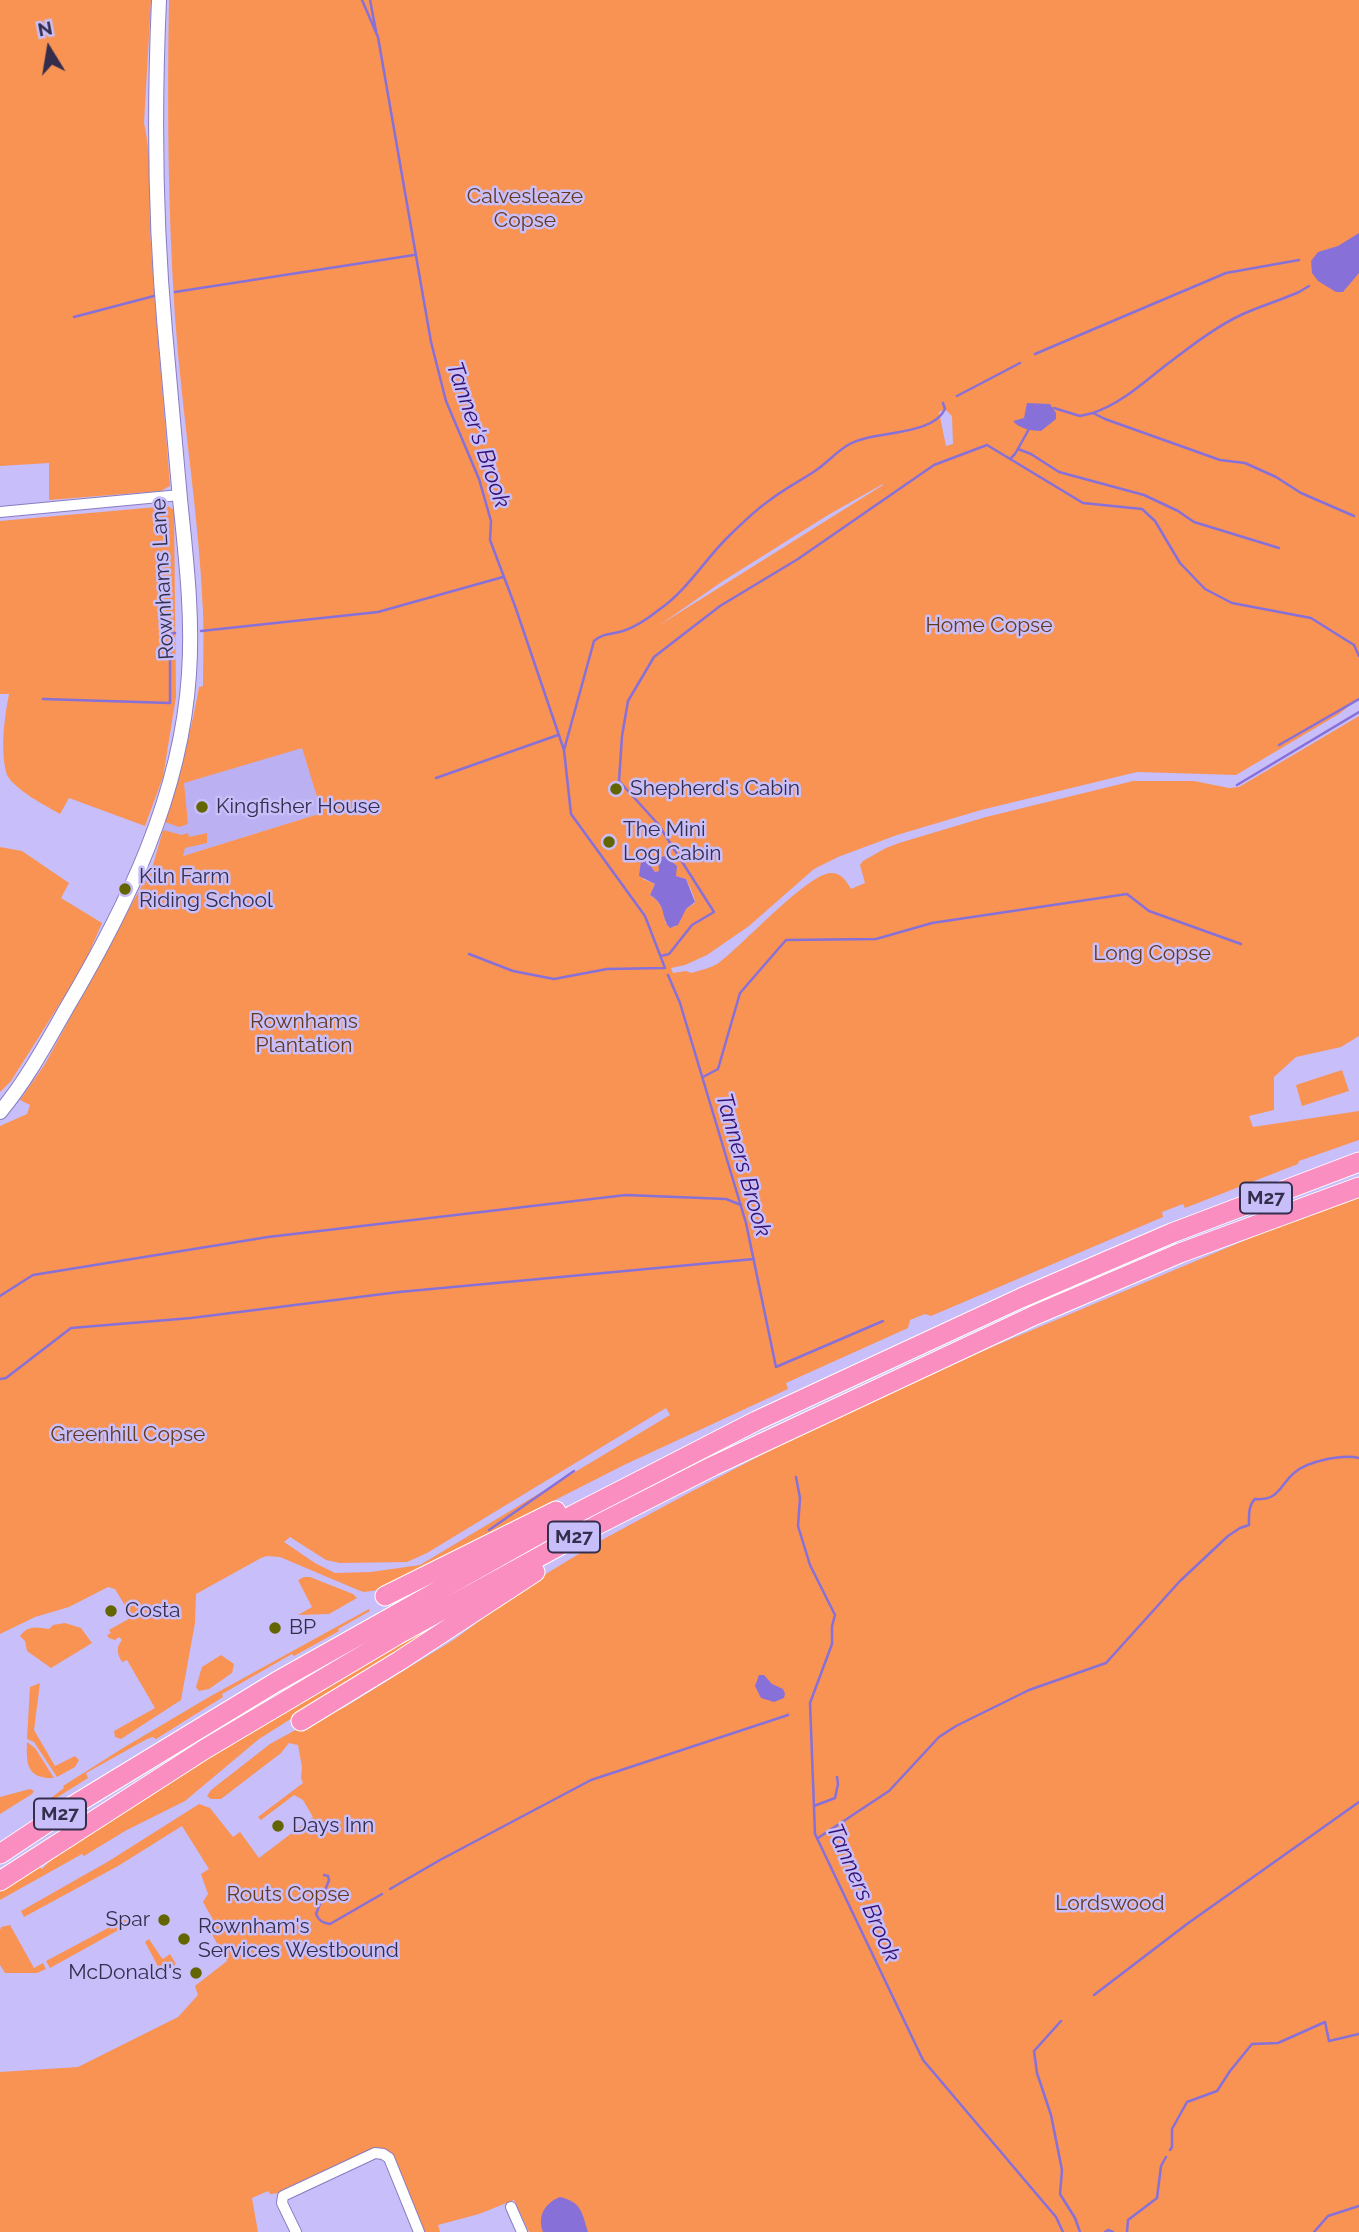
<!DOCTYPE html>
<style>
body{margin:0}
#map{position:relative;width:1359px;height:2232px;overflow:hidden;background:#c8befa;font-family:Raleway,sans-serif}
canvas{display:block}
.north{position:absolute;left:14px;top:14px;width:70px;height:70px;-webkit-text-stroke:5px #c8befa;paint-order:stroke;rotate:349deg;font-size:19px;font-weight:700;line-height:28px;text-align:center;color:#342e4c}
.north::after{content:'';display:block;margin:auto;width:24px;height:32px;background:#342e4c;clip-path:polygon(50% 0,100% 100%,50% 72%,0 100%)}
</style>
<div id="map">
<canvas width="1359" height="2232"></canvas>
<div class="north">N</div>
</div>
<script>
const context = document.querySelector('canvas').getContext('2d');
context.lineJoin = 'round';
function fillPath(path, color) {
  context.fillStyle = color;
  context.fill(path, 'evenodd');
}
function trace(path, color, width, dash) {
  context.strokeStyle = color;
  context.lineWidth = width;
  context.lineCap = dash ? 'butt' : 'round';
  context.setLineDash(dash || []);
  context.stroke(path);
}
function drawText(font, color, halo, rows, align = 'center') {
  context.font = font + ' Raleway,sans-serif';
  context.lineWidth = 5;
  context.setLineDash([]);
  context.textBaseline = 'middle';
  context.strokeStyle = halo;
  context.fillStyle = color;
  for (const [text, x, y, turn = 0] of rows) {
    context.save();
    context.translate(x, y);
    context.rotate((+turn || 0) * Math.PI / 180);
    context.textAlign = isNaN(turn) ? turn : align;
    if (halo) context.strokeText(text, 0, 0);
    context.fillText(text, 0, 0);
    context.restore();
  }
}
fillPath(new Path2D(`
 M302,747L322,813L153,865L177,785Z`), '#bbb0f1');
fillPath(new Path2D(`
 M0,0H151L144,123C153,162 148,205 151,245C156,326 164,405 170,486L161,491L49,500V463L0,466Z
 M169,0H1359V698L1339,714L1236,775L1137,772L981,810L897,835L838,857L814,869L749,926L707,955L685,965L671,968L673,973L686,971L691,973C701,970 713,968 721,961C744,944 807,874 831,873C842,873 846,881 851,889L865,883L860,865L863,861L886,848L899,843L986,817L1133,781H1194L1229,788L1239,787L1359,716V1036L1341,1047L1296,1057L1274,1077V1110L1249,1116L1253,1127L1359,1111V1140L1299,1161L1298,1164L1185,1208L1183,1204L1162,1212L1163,1217L931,1316L925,1314L910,1320L908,1328L786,1383L788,1389L624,1465L378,1590L364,1592L358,1590L280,1557L267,1556L261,1558L196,1594L195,1623L181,1700L121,1739L115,1737L114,1731L155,1708L127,1660L122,1662C117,1654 116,1647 122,1640L119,1637L115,1640L109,1638L107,1635L111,1633L109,1630L132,1617L115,1589L108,1587L69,1607L35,1617L0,1634V1126L27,1114L30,1105L20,1100L45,1064L153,865L163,830L182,835L188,833L189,837L207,833V843L185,848L183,856L322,813L302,748L184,783L188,824L179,827L165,822C178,777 191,734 199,687L203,686C203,662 204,637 203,612C199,514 182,416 175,317C168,212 167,106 169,0ZM945,409L952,416L953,444L946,446L939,412ZM883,484V485L658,626L723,581L828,515ZM648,862L655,872L659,871V867L676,869V876L686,879C689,886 695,896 695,903L686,909L675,927L665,923C665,911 661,902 650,895L655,884L643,879ZM666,1408L670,1415L420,1565L371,1572L335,1573L315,1563L284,1542L290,1537L326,1560L340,1563L407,1562L427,1553Z
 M168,506L174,510L176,697L163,777L145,826L69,798L60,814C45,805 16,791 7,775C0,752 4,720 9,694H0V521Z
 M0,847L22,851L69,883L61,898L102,923L83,967L11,1081L0,1092Z
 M1342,1070L1349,1091L1302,1106L1296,1085Z
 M1359,1195V2232H529L514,2200L479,2214L438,2225L440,2232H423L391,2157L349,2160L282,2190L280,2193L270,2194L268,2191L252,2198L258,2232H0V2072L78,2067L178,2017L198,1995L195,1986L227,1961L210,1931L216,1925L203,1902L208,1894L201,1874L209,1869L182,1826L118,1866L24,1917L21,1911L109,1861L199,1804L210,1808L233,1837L240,1832L259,1858L313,1817L303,1800L294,1795L261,1820L258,1817L303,1783L301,1778L302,1767L298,1745L289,1743L281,1753L221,1799H211L207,1796L211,1790L270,1744L299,1728L345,1707L455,1639L526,1586L600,1541L685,1495L807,1431L992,1347L1326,1206Z
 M304,1577H310L353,1594L357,1598L329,1614L298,1615L312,1607L298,1580Z
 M369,1609L370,1611L338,1629L339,1631L294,1656L292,1654L222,1694L223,1697L156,1739L153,1737L147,1739L86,1773L88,1778L53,1800L51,1798L64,1788L63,1786L123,1748L209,1697Z
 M65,1623L81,1628L92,1643L51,1668L27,1651L25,1641L20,1636C28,1625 36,1627 49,1629L53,1625Z
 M433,1625L435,1628L259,1739L185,1801L125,1831L84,1856L82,1854L0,1900V1890L38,1866L42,1869L58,1853L221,1749Z
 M221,1655L234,1664L232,1673L209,1689L199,1691L196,1687L202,1667Z
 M40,1683L34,1730L55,1766L75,1756L79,1760L75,1767L57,1777L34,1742L27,1739L30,1687Z
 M27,1742L35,1748L54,1778C27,1779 26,1764 27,1742Z
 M30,1789L34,1791L32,1794L0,1814V1797Z
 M123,1920H131L133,1922L50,1968L46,1961Z
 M10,1925L34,1968L43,1963L46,1969L37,1973H5L0,1965V1930L1,1927Z
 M149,1939L161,1957L163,1959L170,1954L176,1964L162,1974L145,1942Z`), '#f89353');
fillPath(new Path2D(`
 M1359,233V273L1343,292H1336L1318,281L1312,273L1311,261L1318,252L1338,246Z
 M1027,403L1050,404L1056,413V419L1041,431C1032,431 1018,428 1013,421L1024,418Z
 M665,856L677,866L676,876L686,879L695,902L686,909L678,925L670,928C660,918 668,906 650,895L655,884L639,876L641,861L648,862L655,872L659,871L658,858Z
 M759,1675H764L772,1684L783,1689L785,1694L784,1698L774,1702L761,1698L755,1686Z
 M560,2197C582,2202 582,2213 588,2232H543C537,2216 545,2203 560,2197Z`), '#8870d9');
trace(new Path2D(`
 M362,0L378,37L431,342L446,401L479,479L491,521L490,540L515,606L564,750L571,814L645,916L665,968L607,969L554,979L513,971L469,954
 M370,0L376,31
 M175,292L414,255
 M74,317L154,296
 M1035,354L1226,273L1299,260
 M957,396L1020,363
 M1054,408L1080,416L1093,413L1105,419L1220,460L1245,463L1276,477L1301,493L1354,516
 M1093,413C1125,402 1148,378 1174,359C1195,343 1219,325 1243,314C1261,306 1281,300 1299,292L1309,286
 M1018,449L1031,454L1059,472L1144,495L1178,511L1194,522L1279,548
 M1010,459L1015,454L1029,429
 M201,631L378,612L503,577
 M43,699L170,703V634L175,633
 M1279,745L1359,699
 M564,750L594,641C605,632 611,635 623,631C636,627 650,617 660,609C686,591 704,561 726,539C740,525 754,511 770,500C784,489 800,481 815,471C827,463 836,452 848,445C872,430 932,437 945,409L943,403
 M436,778L558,735
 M1237,785L1359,712
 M661,956L669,954L692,925L714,912L658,824L619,781L622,736L628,701L654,657L720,606L798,559L934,465L987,445L1083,503L1142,509L1155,521L1180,563L1205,589L1232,603L1311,618L1354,645L1359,656
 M668,975L680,1003L746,1223L776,1367L883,1321
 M703,1077L718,1069L740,993L786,940L876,939L932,923L1127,894L1149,911L1241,944
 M0,1296L33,1275L268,1237L626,1195L726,1199L741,1205
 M0,1379L6,1378L71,1328L191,1318L399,1292L754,1259
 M796,1477L800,1498L798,1526L810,1565L835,1615L832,1626V1644L810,1703L815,1834L923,2060L1056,2217L1063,2232
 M489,1530L574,1471
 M814,1806L835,1798L838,1784L837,1777
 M818,1838L889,1791L939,1737L956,1726L1029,1690L1106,1663L1180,1581L1228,1536L1240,1528L1249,1525C1249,1516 1248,1506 1255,1499C1279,1501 1279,1486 1294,1473C1307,1461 1343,1454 1359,1458
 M324,1875L328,1876L329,1880L316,1914C319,1921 323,1923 330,1924L382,1894
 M390,1889L440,1860L591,1780L788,1715
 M1094,1995L1187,1924L1359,1802
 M1061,2021L1034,2051L1037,2073L1051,2115L1062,2170L1060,2194L1075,2218L1080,2232
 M1170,2150L1172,2147V2129L1187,2102L1217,2091L1230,2071L1252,2044L1278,2043L1325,2022L1329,2041L1359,2034
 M1105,2232L1108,2230L1113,2232
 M1127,2232L1128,2220L1157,2198L1161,2166L1166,2157
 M1314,2232L1328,2216L1359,2206`), '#8870d9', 2.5);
const minor = new Path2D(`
 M0,512L180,495
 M511,2207L522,2232
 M296,2232L282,2203L283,2196L375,2153L383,2154L389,2158L419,2232`);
const tertiary = new Path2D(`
 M0,1112C26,1081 46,1044 66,1009C127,906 181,796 189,674C193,615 186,558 180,499C175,443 170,387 165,331C155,221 154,111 159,0`);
const motorway = new Path2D(`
 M385,1596L556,1511
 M301,1721L399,1661L535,1572
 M0,1854L69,1808L276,1682L573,1515L756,1421L1021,1298L1172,1233L1359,1162
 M0,1881L205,1749L397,1635L597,1525L713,1466L1035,1315L1180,1253L1359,1187`);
trace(minor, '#897cc1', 12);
trace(tertiary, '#897cc1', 16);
trace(motorway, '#fff', 21);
trace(minor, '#fff', 10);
trace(tertiary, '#fff', 14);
trace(motorway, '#fb8ec1', 19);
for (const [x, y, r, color] of [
 [616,789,7,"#626500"],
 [202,807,7,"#626500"],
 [609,842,7,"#626500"],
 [125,889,7,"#626500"],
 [111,1611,7,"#626500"],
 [275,1628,7,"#626500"],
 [278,1826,7,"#626500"],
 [164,1920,7,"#626500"],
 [184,1939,7,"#626500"],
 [196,1973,7,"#626500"]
]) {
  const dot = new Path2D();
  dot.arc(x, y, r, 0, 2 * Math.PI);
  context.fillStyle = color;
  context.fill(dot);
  trace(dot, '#c8befa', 2.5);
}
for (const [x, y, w] of [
 [1266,1198,52],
 [574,1537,52],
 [60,1814,52]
]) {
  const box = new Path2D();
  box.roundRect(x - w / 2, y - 15.5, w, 31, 5);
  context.fillStyle = '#c8befa';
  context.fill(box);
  trace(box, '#342e4c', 2);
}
drawText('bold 19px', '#342e4c', null, [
 ["M27",1266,1198],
 ["M27",574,1537],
 ["M27",60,1814]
]);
drawText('21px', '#65391d', '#c8befa', [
 ["Calvesleaze",525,197],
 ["Copse",525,221],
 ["Home Copse",989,626],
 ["Long Copse",1152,954],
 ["Rownhams",304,1022],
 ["Plantation",304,1046],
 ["Greenhill Copse",128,1435],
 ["Routs Copse",288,1895],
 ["Lordswood",1110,1904]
]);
drawText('21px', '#342e4c', '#c8befa', [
 ["Rownhams Lane",163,579,-93]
]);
drawText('21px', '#342e4c', '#c8befa', [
 ["Shepherd's Cabin",630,789],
 ["Kingfisher House",216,807],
 ["The Mini",623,830],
 ["Log Cabin",623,854],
 ["Kiln Farm",139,877],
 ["Riding School",139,901],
 ["Costa",125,1611],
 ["BP",289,1628],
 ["Days Inn",292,1826],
 ["Spar",150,1920,"right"],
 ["Rownham's",198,1927],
 ["Services Westbound",198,1951],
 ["McDonald's",182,1973,"right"]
], 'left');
drawText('italic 23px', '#351171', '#c8befa', [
 ["Tanner's Brook",478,435,71],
 ["Tanners Brook",743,1165,74],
 ["Tanners Brook",863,1893,66]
]);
</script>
